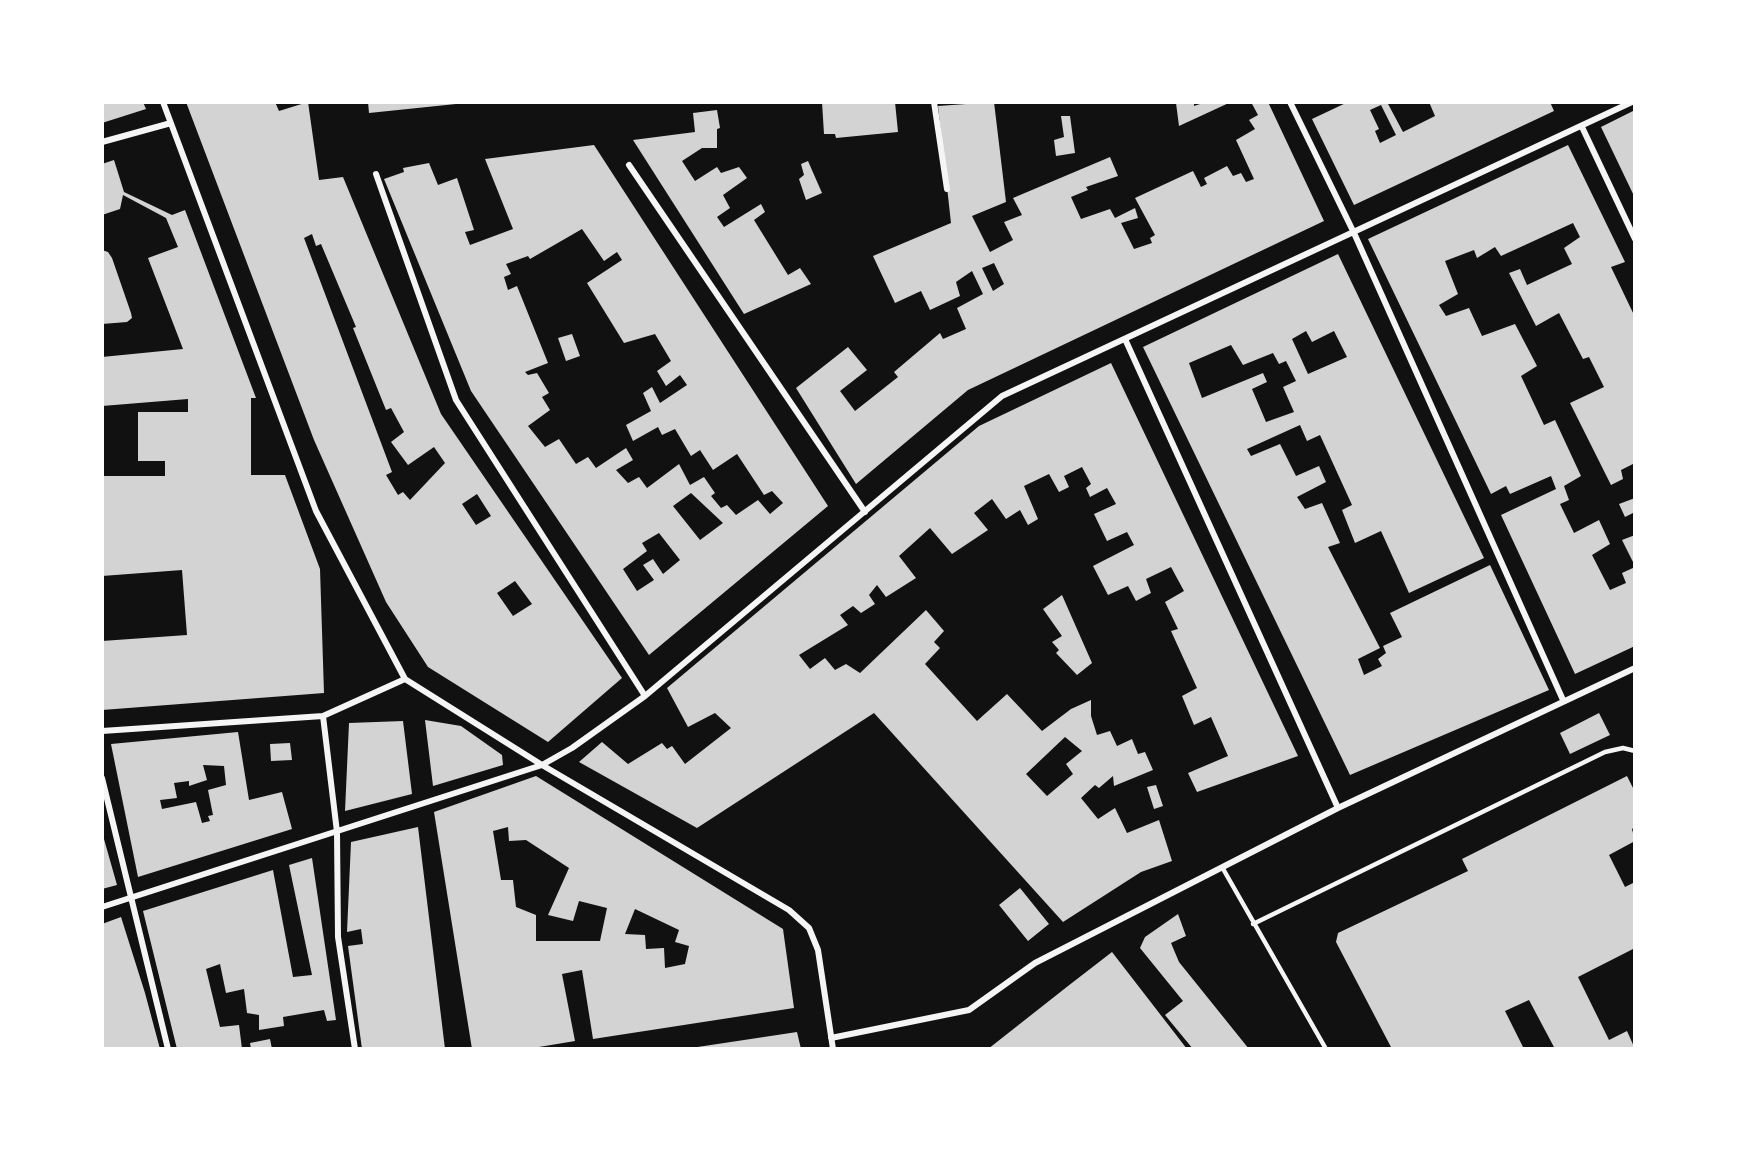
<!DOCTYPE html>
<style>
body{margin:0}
#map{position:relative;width:1737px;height:1151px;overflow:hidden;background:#111;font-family:"DM Sans",sans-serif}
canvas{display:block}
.frame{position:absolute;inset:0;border:104px solid #fff;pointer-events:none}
</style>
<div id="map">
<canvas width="1737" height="1151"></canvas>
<div class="frame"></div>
</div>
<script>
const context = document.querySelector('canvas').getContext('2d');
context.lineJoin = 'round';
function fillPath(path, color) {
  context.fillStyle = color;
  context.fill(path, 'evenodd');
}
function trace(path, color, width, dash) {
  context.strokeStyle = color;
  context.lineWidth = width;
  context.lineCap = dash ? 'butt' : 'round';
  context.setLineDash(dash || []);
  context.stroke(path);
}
fillPath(new Path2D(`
 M102,102H143L146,109L102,123Z
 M186,102H275L279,111L308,102L319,180L343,177L441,414L622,678L548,742L428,667L386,602L314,440ZM312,234L316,246L321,244L356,327L353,328L386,410L391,408L404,432L391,442L408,465L434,447L445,463L410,500L403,492L398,495L386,475L392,472L304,238ZM477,494L491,516L476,525L462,504ZM515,581L532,604L513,616L497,593Z
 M368,102H456V104L369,113Z
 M822,102H895L898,132L836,138L835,134H824Z
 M994,102L1006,202L972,216L990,252L1013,240L1004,222L1022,215L1013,198L1110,157L1118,176L1086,187L1088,190L1071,197L1081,219L1110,209L1115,218L1135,208L1138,218L1121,223L1134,249L1152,243L1150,238L1155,235L1135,198L1193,171L1201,187L1207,184L1204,178L1227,166L1233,176L1241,173L1246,182L1254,179L1236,140L1255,129L1249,120L1258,115L1251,102H1268L1324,221L968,390L856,484L796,388L848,347L867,370L840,391L855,411L898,377L894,372L940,333L943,339L966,329L957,308L983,294L972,271L956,282L960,296L930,310L921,291L895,303L873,256L951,223L938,106ZM994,263L1004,284L993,291L982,268Z
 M1194,102V106L1206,102H1231L1179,126L1176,103Z
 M1348,102H1387L1403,132L1435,116L1429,102H1550L1554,111L1354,205L1312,119ZM1381,105L1396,135L1380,143L1375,131L1379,129L1370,110Z
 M717,110L720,128L717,129V148H702L682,161L695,181L717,167L721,173L739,167L747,178L723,195L730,208L717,217L724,227L761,204L765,212L754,220L788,275L800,268L811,284L744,314L633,140L695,132L693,113Z
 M1635,110V198L1601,127Z
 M1061,116H1070L1075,153L1056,156L1054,140L1064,137Z
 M594,145L828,506L649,655L471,391L384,179L404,172L403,168L429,163L438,185L457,178L474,230L465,232L470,245L513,229L485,159ZM582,229L604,261L617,252L622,260L587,283L624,343L655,334L671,361L657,371L666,386L680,375L687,385L660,403L652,387L643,393L651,411L626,425L633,441L658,427L662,435L675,429L691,456L700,450L713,470L737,454L764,495L772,491L783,503L770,514L758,500L736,515L727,505L721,508L711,496L715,493L704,477L690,485L679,464L647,488L639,477L628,483L616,470L633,460L626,448L596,468L588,457L576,464L559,439L545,447L528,426L550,410L542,397L549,393L537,373L528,375L525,372L548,363L517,286L508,290L504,277L511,274L506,264L528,256L530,259ZM691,493L723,523L700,540L673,506ZM659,533L680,560L663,574L653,559L643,565L654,580L637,591L623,569L647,551L642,543Z
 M1568,145L1625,262L1611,267L1635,317V463L1621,470L1623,479L1611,485L1570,403L1604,387L1589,357L1583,359L1559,313L1536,326L1509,273L1520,269L1527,285L1572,264L1564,248L1580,237L1573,223L1501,256L1495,247L1477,258L1474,250L1445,261L1458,294L1439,305L1446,316L1469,308L1482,336L1515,324L1537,366L1521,376L1544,425L1555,420L1581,476L1564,486L1569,500L1560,504L1574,533L1599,520L1610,544L1592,555L1610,590L1626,583L1622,573L1635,567V646L1575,674L1501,515L1556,489L1551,476L1510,494L1506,486L1491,494L1368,239Z
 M114,160L124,192L172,215L185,210L256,398H251V475H285L320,569L324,693L102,710V641L187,635L182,570L102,576V476H165V461H138V412H188V399L102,406V357L183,349L148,258L178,247L166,218L123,195L120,209L102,215V164Z
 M808,161L822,193L806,200L799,179L804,175L801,164Z
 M102,250L108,252L112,258L131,313L132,318L127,322L102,324Z
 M1338,254L1484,558L1409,593L1381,531L1355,543L1342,510L1352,505L1320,435L1307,441L1300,425L1247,449L1251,456L1280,444L1296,476L1319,466L1326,482L1297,497L1305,509L1322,503L1340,543L1328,547L1380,648L1358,659L1364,675L1382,666L1378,659L1386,653L1383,646L1402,637L1390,613L1490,565L1549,690L1350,775L1143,347ZM1306,331L1312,342L1334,331L1347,357L1308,374L1292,339ZM1231,345L1243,365L1273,353L1279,364L1286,361L1296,381L1283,387L1294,412L1266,422L1252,389L1267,382L1263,373L1202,398L1189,363Z
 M572,334L580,356L566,361L558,338Z
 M1111,363L1298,756L1197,792L1188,773L1228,756L1211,717L1194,725L1182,696L1197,688L1171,631L1178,629L1165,602L1184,591L1171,567L1146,579L1151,593L1136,601L1128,586L1108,595L1093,566L1134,545L1127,532L1107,541L1094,514L1116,504L1107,488L1090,497L1086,488L1091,484L1082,467L1064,476L1069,487L1059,492L1049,474L1024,486L1038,519L1028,525L1020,510L1006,519L992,499L974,513L988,530L952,554L930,528L899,556L916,578L886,597L877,585L869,595L875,604L861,613L853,606L840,615L848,625L799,655L810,669L825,658L835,670L846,664L860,673L926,610L944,631L934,642L940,648L925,664L977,721L1007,694L1042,731L1071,709L1091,700V716L1097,735L1110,731L1117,746L1132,739L1138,754L1145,752L1153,770L1114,786L1113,776L1099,788L1095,785L1081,798L1098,819L1115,808L1127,833L1159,820L1172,861L1141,872L1063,922L874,713L697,828L579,762L602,742L628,764L662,743L667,749L672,746L685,764L731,728L715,713L688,727L667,688L979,426ZM1065,737L1082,751L1066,764L1073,774L1047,796L1026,774Z
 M1635,498V512L1625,517L1619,504Z
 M1635,535V566L1622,540Z
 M1062,595L1092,663L1077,675L1056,653L1059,650L1052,642L1062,636L1043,609Z
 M1599,713L1610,735L1570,754L1560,733Z
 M425,720L461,726L502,755L503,765L433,786Z
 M403,721L412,794L345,811L349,723Z
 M238,732L249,800L282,792L292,829L138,877L111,744ZM203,765L224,766L226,785L208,790L213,815L208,816L210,821L202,823L196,802L162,809L160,800L177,798L174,783L189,781V786L207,780Z
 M290,743L292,760L271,761L270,744Z
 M536,776L783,929L794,1008L593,1039L582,970L562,974L575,1041L527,1049H472L434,812ZM508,827L509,841L526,840L569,868L548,915L573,921L579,901L607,908L600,941H536V915L516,907L513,880H501L493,831ZM635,909L679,930L675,942L689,946L685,964L665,968L664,948L646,949L645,935L625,934Z
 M1627,776L1635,792V827L1632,829L1635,841L1609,855L1625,887L1635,882V948L1578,977L1609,1040L1627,1031L1635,1049H1555L1529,1000L1505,1011L1524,1049H1392L1336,942L1338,933L1468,871L1462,859Z
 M1156,785L1163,806L1154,809L1147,787Z
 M418,827L445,1049H362L348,946L363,944L361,929L347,932L351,842Z
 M102,832L117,885L102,889Z
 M312,858L336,1020L327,1021L324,1010L283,1017L284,1026L259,1030V1015L247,1013L244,989L226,993L220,964L206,969L220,1027L239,1025L242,1049H177L143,911L273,870L293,977L312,975L289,865Z
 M1020,888L1049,924L1028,941L999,905Z
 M1178,914L1186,936L1171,943L1179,962L1249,1049H1193L1165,1015L1183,1001L1140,948L1145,937Z
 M121,917L145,993L160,1049H102V924Z
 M1112,952L1187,1049H988L1068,986Z
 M797,1032L801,1049H691V1048Z
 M270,1039L272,1049H251L250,1043Z`), '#d3d3d3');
trace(new Path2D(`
 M1222,867L1326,1049
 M1253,924L1605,752L1623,748L1635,751`), '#f5f5f5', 4.5);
trace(new Path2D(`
 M163,102L316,511L405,679
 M934,102L947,189
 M1290,102L1354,233L1563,700
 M1582,127L1635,239
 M102,142L171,123
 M629,165L865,512
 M376,174L456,400L645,696
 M1125,339L1338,808
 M405,679L542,765L789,910L809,928L818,950L833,1049
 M323,716L337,832L338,937L355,1049
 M102,731L323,716L405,679
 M102,778L168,1049
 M102,907L542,765L572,748L645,696L1002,396L1632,102
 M831,1038L969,1010L1035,963L1338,808L1635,668`), '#f5f5f5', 6);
</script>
